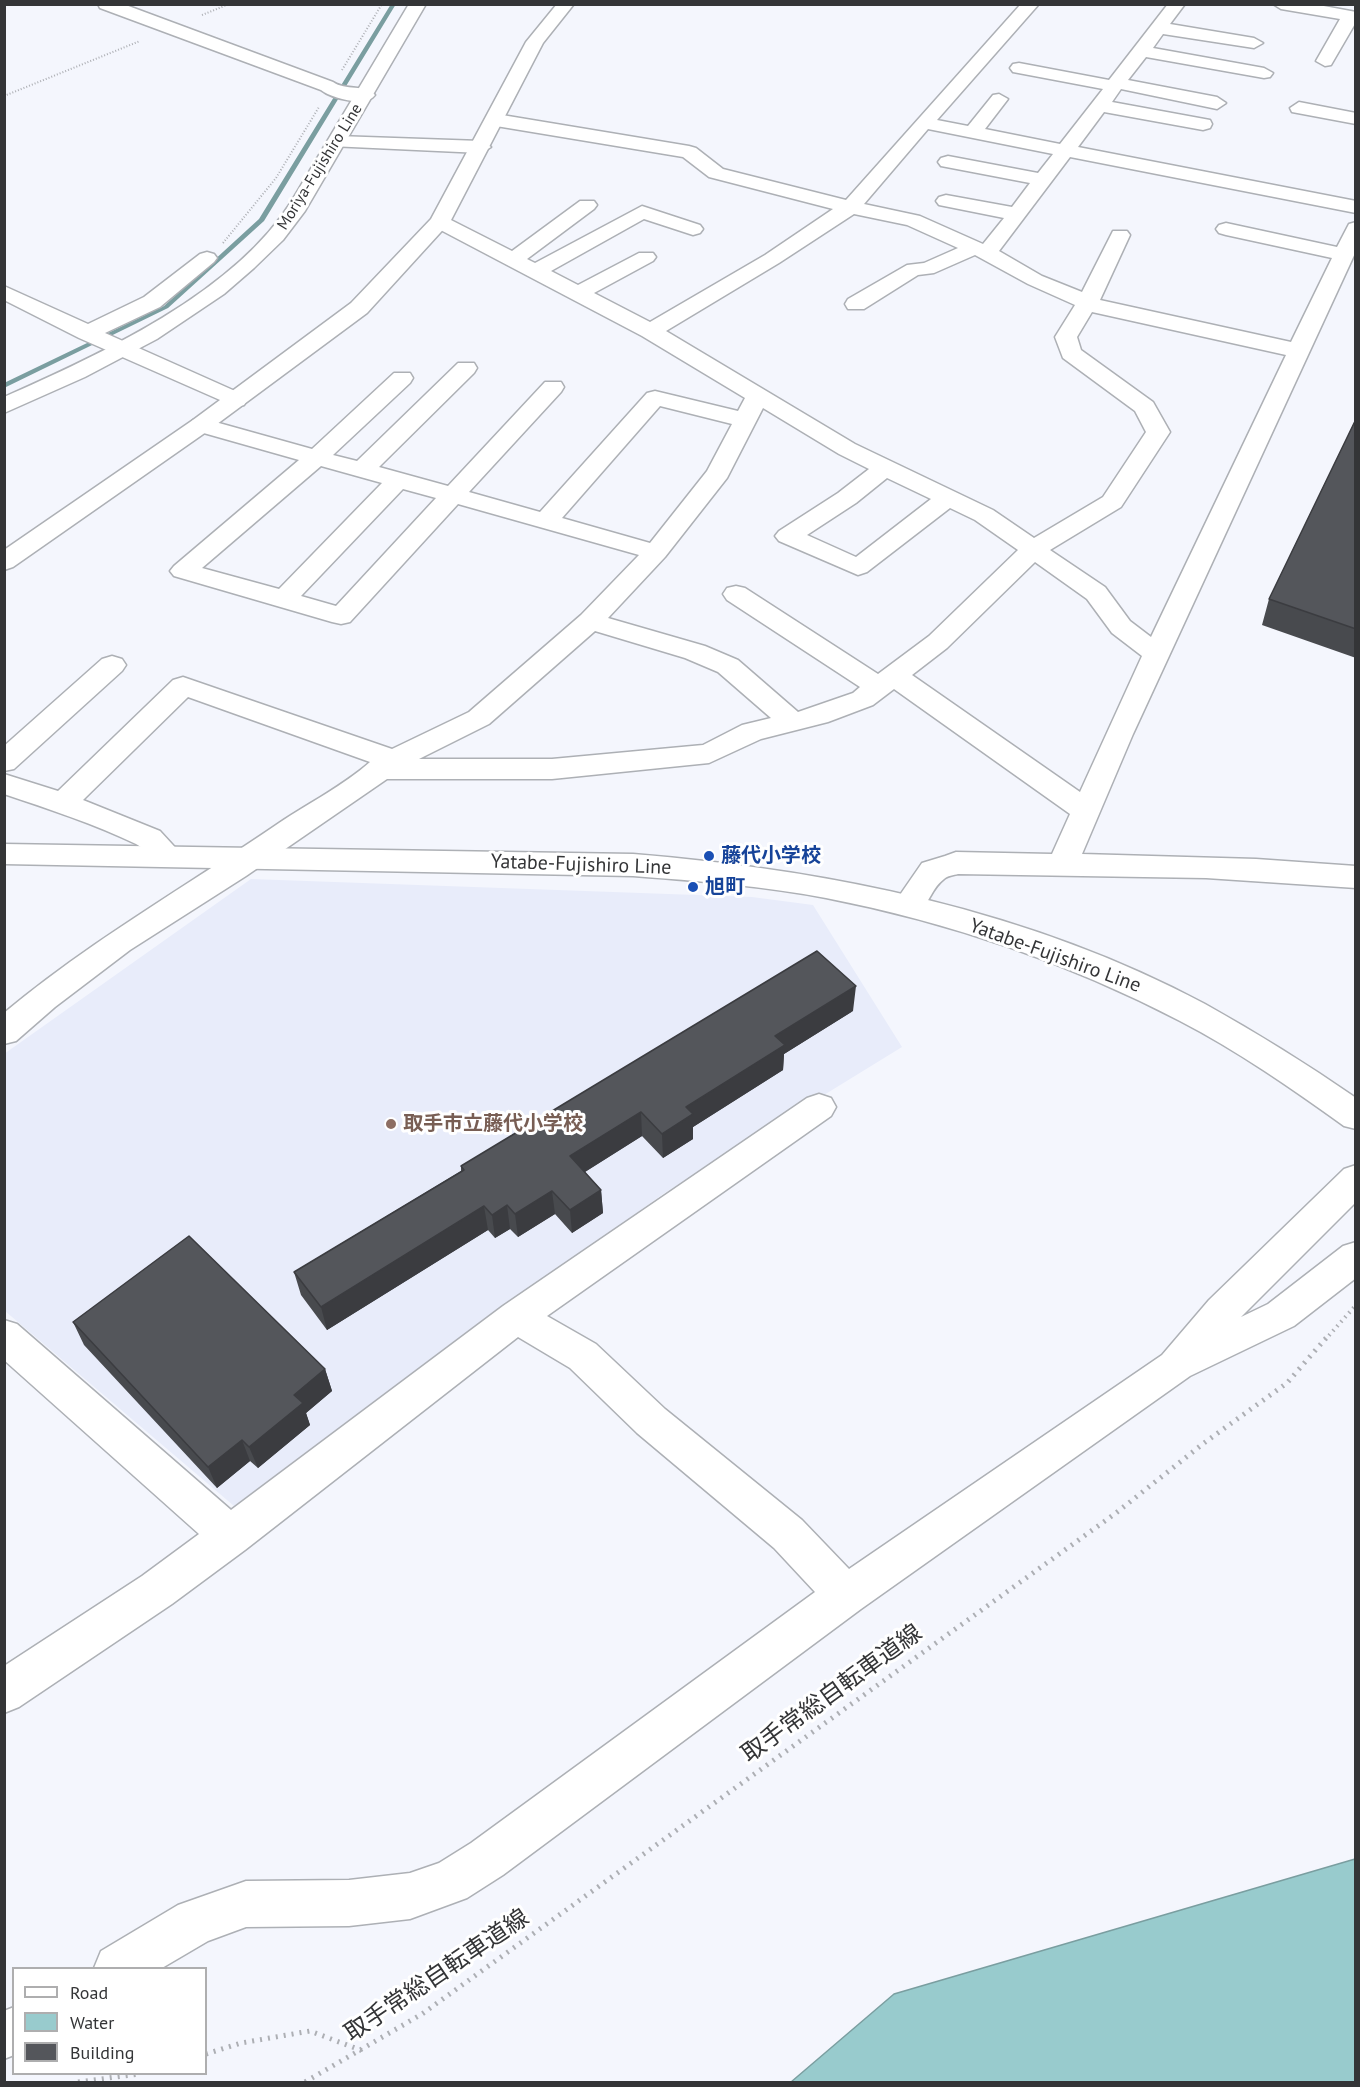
<!DOCTYPE html>
<meta charset="utf-8">
<style>
body{margin:0}
#map{position:relative;width:1360px;height:2087px;overflow:hidden;background:#f4f6fd;font-family:"PT Sans",sans-serif}
canvas{display:block}
.frame{position:absolute;inset:0;border:6px solid #343537;pointer-events:none}
.legend{position:absolute;left:12px;top:1967px;width:195px;height:108px;box-sizing:border-box;background:#fff;border:2px solid #aeaeaf;margin:0;padding:8px 10px;list-style:none;font-size:18px;color:#343537}
.legend li{display:flex;align-items:center;gap:12px;height:30px}
.legend b{width:30px;border:2px solid #aeaeaf}
</style>
<div id="map">
<canvas width="1360" height="2087"></canvas>
<div class="frame"></div>
<ul class="legend">
<li><b style="height:8px;background:#fff"></b>Road</li>
<li><b style="height:16px;background:#98cbcd"></b>Water</li>
<li><b style="height:16px;background:#54565b"></b>Building</li>
</ul>
</div>
<script>
const context = document.querySelector('canvas').getContext('2d');
context.lineJoin = 'round';
function fillPath(path, color) {
  context.fillStyle = color;
  context.fill(path, 'evenodd');
}
function trace(path, color, width, dash) {
  context.strokeStyle = color;
  context.lineWidth = width;
  context.lineCap = dash ? 'butt' : 'round';
  context.setLineDash(dash || []);
  context.stroke(path);
}
function drawText(font, color, halo, rows, align = 'center') {
  context.font = font + ' "PT Sans","Noto Sans JP",sans-serif';
  context.lineWidth = 6;
  context.setLineDash([]);
  context.textBaseline = 'middle';
  context.strokeStyle = halo;
  context.fillStyle = color;
  for (const [text, x, y, turn = 0] of rows) {
    context.save();
    context.translate(x, y);
    context.rotate((+turn || 0) * Math.PI / 180);
    context.textAlign = isNaN(turn) ? turn : align;
    if (halo) context.strokeText(text, 0, 0);
    context.fillText(text, 0, 0);
    context.restore();
  }
}
fillPath(new Path2D(`
 M251,879L752,897L813,905L902,1047L663,1194L234,1506L5,1311L4,1054Z`), '#e8ecfa');
const water = new Path2D(`
 M1355,1859V2082H791L894,1994Z`);
fillPath(water, '#98cbcd');
trace(water, '#7a9ea0', 1.5);
fillPath(new Path2D(`
 M391,4H396L264,221L168,308L4,388V383L164,306L259,219Z`), '#7a9ea0');
const street = new Path2D(`
 M98,4H123L333,82C345,91 366,84 375,95C366,108 331,98 321,90L100,8Z
 M1021,4H1039L937,120L968,126L993,95L999,94L1008,99L985,129L1060,144L1103,89L1013,72L1010,68L1013,64L1019,63L1109,80L1168,4H1185L1170,24L1254,38L1263,43L1254,48L1163,34L1153,48L1264,68L1273,73L1270,77L1264,78L1146,57L1128,80L1217,97L1226,103L1217,109L1121,89L1112,102L1210,120L1212,124L1210,128L1203,130L1104,112L1078,147L1356,201V213L1070,157L999,251L1042,276L1082,292L1113,231H1127L1130,235L1100,300L1291,342L1332,258L1226,235L1219,233L1216,229L1219,225L1226,223L1337,247L1349,224L1356,222V251L1133,734L1082,854L1256,859L1356,866V888L1206,878L958,874C954,875 947,876 944,879C925,893 929,922 897,913L893,905L922,863L945,856L956,852L1052,854L1070,814L894,689L873,705L828,722L761,739L709,763L552,779H387L246,876L130,950L55,1007L16,1041L4,1044V1013C90,941 187,886 279,823C309,803 344,785 370,762L188,697L83,800L160,831L183,856L179,863C156,870 153,853 136,844C94,824 49,809 4,794V774L58,791L173,680L183,677L392,749L469,712L581,615L639,555L458,504L350,622L341,624L332,622L174,576L170,571L174,566L299,460L193,430L189,425L193,420L201,418L312,449L394,373H410L413,378L410,383L333,455L357,461L458,363H474L477,368L474,373L379,467L448,486L545,382H561L564,387L561,392L469,492L540,512L647,393L655,391L738,411L745,398L642,336L433,226L430,222L433,218H447L512,251L580,201H594L597,205L594,209L527,259L535,263L642,206L700,225L703,229L700,233L693,235L644,219L551,271L578,285L639,253H653L656,257L653,261L594,293L650,322L765,255L833,209L709,177L683,157L496,126L489,124L487,120L489,116L496,114L689,146L696,148L723,169L846,200ZM928,129L1053,154L1038,173L948,156L941,158L938,162L941,166L1030,183L1012,207L946,195L939,197L936,201L939,205L1004,218L983,244L920,216L864,204ZM854,214L907,225L958,248L924,263L907,265L848,299L845,304L848,309H864L918,275L934,273L975,255L1028,284L1075,305L1055,337L1063,358L1135,411L1146,432L1103,497L1034,538L993,510L855,444L666,331L779,263ZM1092,312L1286,355L1151,637L1130,621L1105,587L1050,550L1121,507L1170,432L1153,402L1081,350L1077,337ZM660,406L732,424L707,471L650,543L562,518ZM763,408L839,454L869,469L838,493L779,531L775,536L779,541L858,575L867,572L950,508L975,520L1018,550L929,636L878,674L745,588L736,586L727,588L723,594L727,600L860,687L853,693L798,712L738,660L705,646L608,618L665,557L727,478ZM321,466L382,483L279,589L202,568ZM887,478L931,499L856,557L807,535L856,503ZM403,489L436,498L336,606L301,596ZM1035,562L1087,599L1112,633L1142,656L1080,792L912,675L947,648ZM595,631L685,658L718,672L771,718L742,725L703,745L552,759H419L489,724Z
 M1273,4H1313L1356,12V22L1331,65L1325,66L1316,61L1340,19L1281,9Z
 M1299,102L1356,113V124L1292,112L1290,108Z
 M337,136L481,141L491,147L481,153L330,146L328,142L330,138Z
 M207,252L214,254L217,258L214,262L160,307L105,333L244,395L247,400L244,405L236,407L79,338L4,300V286L88,324L144,297L200,254Z
 M112,656L122,659L126,665L122,671L14,769L4,771V746L102,659Z
 M819,1094L831,1098L836,1107L831,1116L547,1316L596,1344L665,1409L802,1520L849,1569L1162,1355L1209,1300L1344,1169L1356,1165V1202L1241,1317L1268,1304L1343,1246L1356,1242V1278L1294,1326L1190,1376L861,1609L503,1875L467,1898L410,1919L349,1926L246,1927L208,1941L162,1968H94L101,1951L178,1905L246,1881L349,1880L410,1873L439,1863L471,1843L815,1592L774,1548L637,1433L570,1368L518,1337L245,1550L172,1604L19,1707L4,1713V1666L142,1576L199,1534L4,1360V1320L17,1324L231,1510L503,1306L807,1098Z
 M14,2007V2055L4,2059V2011Z`);
const secondary = new Path2D(`
 M409,4H426L305,211L283,240L254,268L224,294L157,339L85,377L4,413V397C100,355 234,293 291,202Z
 M557,4H574L543,43L450,222L367,313L209,430L13,567L4,570V550L193,420L351,303L431,219L526,42Z
 M4,844L633,854C830,870 1029,910 1205,1004C1257,1033 1307,1064 1356,1098V1129L1344,1126C1291,1088 1238,1051 1180,1021C1069,963 949,922 826,898C762,886 698,881 633,876L4,864Z`);
trace(street, '#adb0b5', 3);
trace(secondary, '#adb0b5', 3);
trace(new Path2D(`
 M202,15L229,4
 M342,70L382,4
 M4,96L140,41
 M223,243L276,178L319,107`), '#adafb4', 2, [1, 2]);
trace(new Path2D(`
 M1325,1340L1356,1305`), '#adafb4', 4, [1.5, 4.5]);
trace(new Path2D(`
 M206,2054L241,2043L310,2031L363,2051
 M78,2082L139,2074
 M305,2082L422,2014L1116,1513L1204,1443L1287,1383L1326,1338`), '#adafb4', 5, [2, 6]);
fillPath(street, '#fff');
fillPath(secondary, '#fff');
fillPath(new Path2D(`
 M1356,419V658L1262,625L1269,599Z
 M853,1011L784,1054L783,1070L693,1127V1139L663,1158L642,1136L585,1172L601,1190L603,1213L572,1233L555,1214L518,1237L510,1229L495,1238L488,1230L327,1330L301,1295L294,1272L461,1171V1166Z
 M73,1322L325,1369L332,1391L306,1413L310,1425L258,1468L250,1461L217,1488L84,1345Z`), '#484a4e');
fillPath(new Path2D(`
 M856,986L853,1011L784,1054L783,1070L693,1127V1139L663,1158L662,1134L686,1107L775,1036Z
 M641,1112L642,1136L572,1180L570,1156Z
 M601,1190L603,1213L572,1233L570,1210Z
 M552,1191L555,1214L518,1237L515,1214Z
 M507,1205L510,1229L495,1238L492,1215Z
 M484,1206L488,1230L327,1330L321,1307Z
 M325,1369L332,1391L306,1413L310,1425L258,1468L249,1447L294,1395Z
 M242,1440L250,1461L217,1488L208,1467Z`), '#3b3c40');
const building = new Path2D(`
 M1356,419V629L1269,599Z
 M817,951L856,986L775,1036L785,1045L686,1107L693,1114L662,1134L641,1112L570,1156L601,1190L570,1210L552,1191L515,1214L507,1205L492,1215L484,1206L321,1307L294,1272L464,1170L461,1166Z
 M189,1236L325,1369L294,1395L303,1403L249,1447L242,1440L208,1467L73,1322Z`);
fillPath(building, '#54565b');
trace(building, '#3b3c40', 1.5);
for (const [x, y, r, color] of [
 [709,856,6,"#1a4fb4"],
 [693,887,6,"#1a4fb4"],
 [391,1124,6,"#8d6e63"]
]) {
  const dot = new Path2D();
  dot.arc(x, y, r, 0, 2 * Math.PI);
  context.fillStyle = color;
  context.fill(dot);
  trace(dot, '#fff', 2);
}
drawText('16px', '#343537', '#fff', [
 ["Moriya-Fujishiro Line",320,167,-58]
]);
drawText('bold 20px', '#164399', '#fff', [
 ["藤代小学校",721,856],
 ["旭町",705,887]
], 'left');
drawText('20px', '#343537', '#fff', [
 ["Yatabe-Fujishiro Line",581,865,2],
 ["Yatabe-Fujishiro Line",1055,956,20]
]);
drawText('bold 20px', '#785e54', '#fff', [
 ["取手市立藤代小学校",403,1124]
], 'left');
drawText('24px', '#343537', '#fff', [
 ["取手常総自転車道線",832,1694,-36],
 ["取手常総自転車道線",437,1976,-34]
]);
</script>
